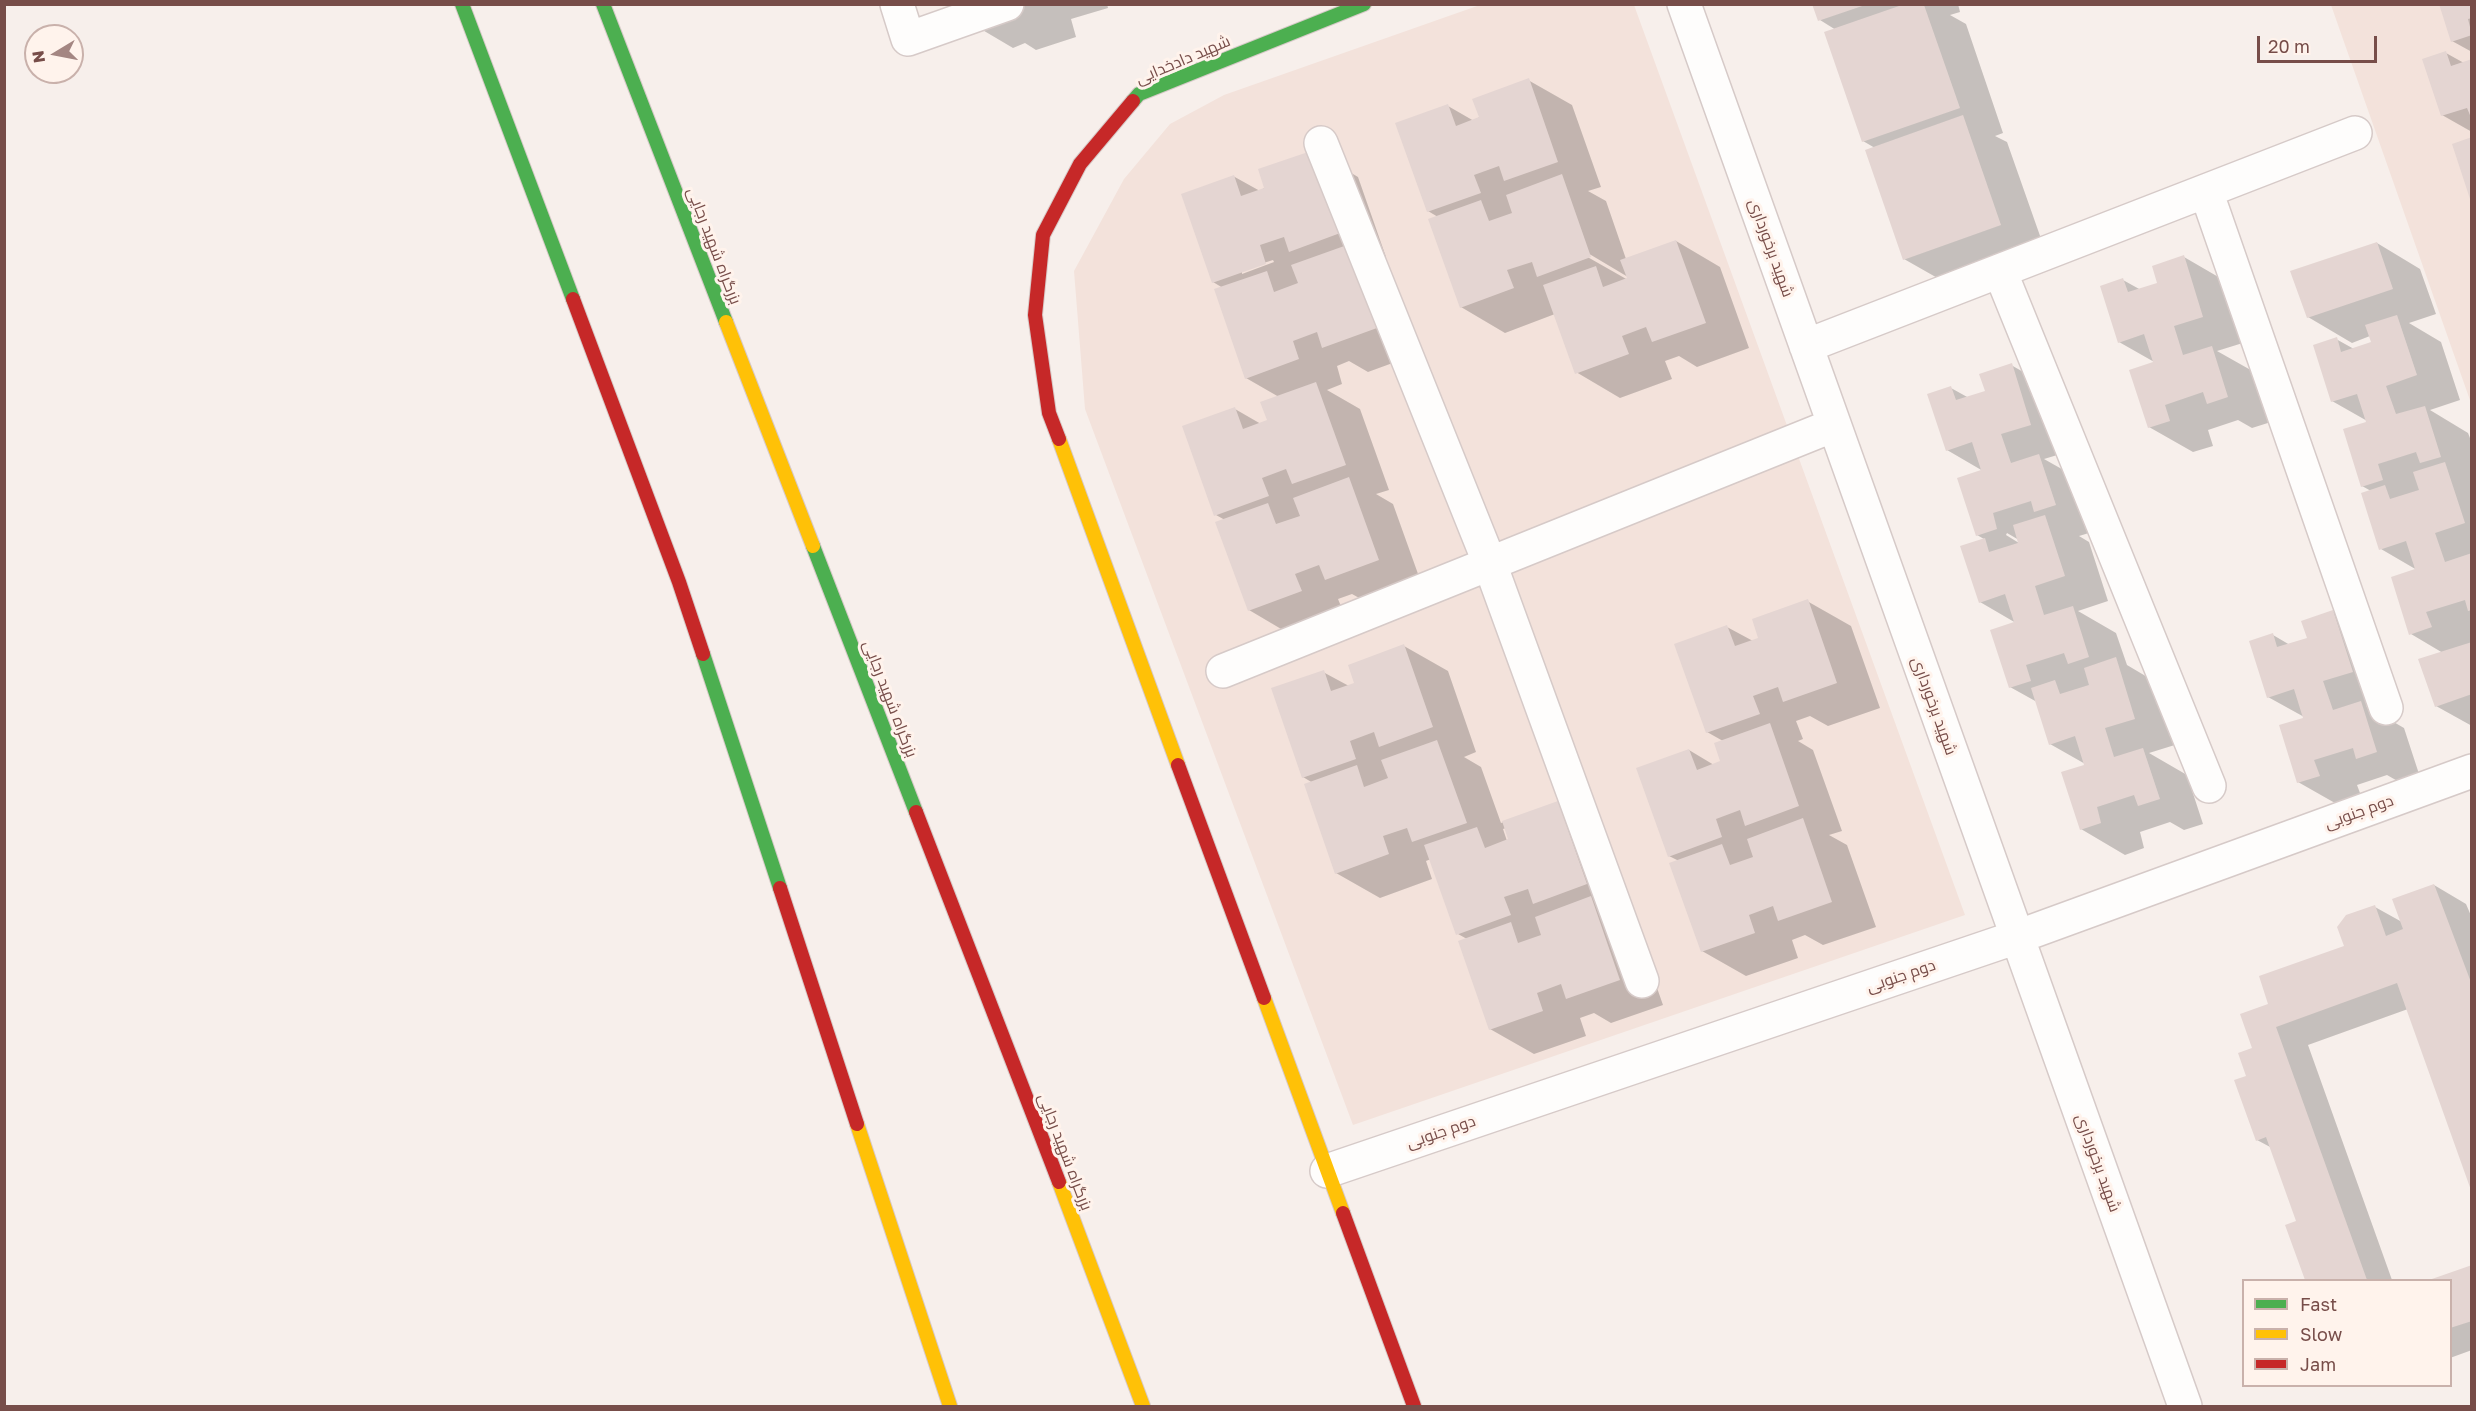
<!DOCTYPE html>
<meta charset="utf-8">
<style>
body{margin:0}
#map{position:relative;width:2476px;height:1411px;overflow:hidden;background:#f7efeb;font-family:"Golos Text",sans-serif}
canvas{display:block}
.frame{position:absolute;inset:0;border:6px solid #774d49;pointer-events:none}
.legend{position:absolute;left:2242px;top:1279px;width:210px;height:108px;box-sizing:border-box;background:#fff3ec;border:2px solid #c9b1ab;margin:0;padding:8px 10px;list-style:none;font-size:18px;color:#774d49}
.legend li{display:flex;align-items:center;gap:12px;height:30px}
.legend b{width:30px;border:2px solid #c9b1ab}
.north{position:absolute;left:24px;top:24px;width:60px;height:60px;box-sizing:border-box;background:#fff3ec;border:2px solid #c9b1ab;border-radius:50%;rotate:260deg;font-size:16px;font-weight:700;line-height:24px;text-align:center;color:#774d49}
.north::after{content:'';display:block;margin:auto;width:21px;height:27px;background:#a48682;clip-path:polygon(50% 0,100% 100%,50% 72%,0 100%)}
.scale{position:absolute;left:2257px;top:36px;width:120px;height:27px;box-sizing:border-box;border:3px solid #774d49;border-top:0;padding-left:8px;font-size:18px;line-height:21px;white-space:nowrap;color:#774d49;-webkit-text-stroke:4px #fff3ec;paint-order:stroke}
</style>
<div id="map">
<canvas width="2476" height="1411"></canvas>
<div class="frame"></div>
<ul class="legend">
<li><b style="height:8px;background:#4caf50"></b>Fast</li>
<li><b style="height:8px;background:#ffc107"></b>Slow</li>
<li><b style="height:8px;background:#c62828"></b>Jam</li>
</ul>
<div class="north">N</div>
<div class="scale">20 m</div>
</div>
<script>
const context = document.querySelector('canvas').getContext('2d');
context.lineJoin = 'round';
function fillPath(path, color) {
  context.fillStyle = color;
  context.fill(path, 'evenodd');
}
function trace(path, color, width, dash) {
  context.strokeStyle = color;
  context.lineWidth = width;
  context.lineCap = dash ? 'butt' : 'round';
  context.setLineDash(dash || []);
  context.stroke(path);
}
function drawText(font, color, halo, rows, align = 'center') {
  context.font = font + ' "Golos Text",Cairo,sans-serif';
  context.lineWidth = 6;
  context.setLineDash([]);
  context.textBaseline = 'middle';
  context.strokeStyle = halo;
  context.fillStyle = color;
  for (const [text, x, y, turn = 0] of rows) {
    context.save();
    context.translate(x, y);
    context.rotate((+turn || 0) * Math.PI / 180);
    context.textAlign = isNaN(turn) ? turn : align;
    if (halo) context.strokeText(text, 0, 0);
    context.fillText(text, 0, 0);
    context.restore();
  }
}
fillPath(new Path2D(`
 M1480,5H1634L1965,915L1353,1125L1085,409L1074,271L1124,179L1170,124L1224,95Z
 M2331,5H2471V403Z`), '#f3e2db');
fillPath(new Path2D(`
 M962,4H1107L1108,8L1071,19L1076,37L1036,50L1025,43L1013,48L969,22Z
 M1814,4H1958L1960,12L1950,15L1966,24L2003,133L1995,136L2007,142L2045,250L1948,284L1904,259L1875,148L1863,141L1836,30L1820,20Z
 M2472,4V52L2452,41Z
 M2446,53L2464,63L2472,61V132L2442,115Z
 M1528,80L1572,105L1601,187L1588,191L1606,201L1626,259L1676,241L1720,267L1749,348L1697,367L1679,356L1665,361L1672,379L1620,398L1576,372L1555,314L1505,333L1461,307L1438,217L1428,211L1448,106L1474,121ZM1586,252L1628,277V280L1584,255Z
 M1314,151L1358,177L1386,257L1373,262L1391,272L1420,353L1368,372L1349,361L1337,366L1342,384L1327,390L1360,409L1389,490L1376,494L1393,504L1422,585L1370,604L1352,594L1338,599L1345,616L1293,636L1249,610L1225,520L1216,515L1235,409L1261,424L1269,421L1279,397L1246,378L1223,288L1213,282L1233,176L1260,191ZM1273,260L1274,262L1242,274V270Z
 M2377,243L2420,269L2436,314L2409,323L2441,342L2460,400L2430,410L2468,433L2472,443V726L2436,706L2443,653L2411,634L2417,570L2381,549L2371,491L2362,486L2369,422L2332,401L2336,339L2354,349L2373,343L2370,336L2352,343L2308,317Z
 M2184,257L2227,282L2246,342L2217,351L2256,373L2271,422L2252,428L2238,420L2208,430L2213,446L2193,452L2149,427L2156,363L2119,342L2123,280L2141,290L2159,284Z
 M2011,365L2055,390L2074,450L2044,459L2083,481L2099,530L2079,536L2089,542L2108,601L2078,611L2116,633L2127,665L2159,684L2178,744L2149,753L2187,775L2203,824L2184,830L2170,822L2140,832L2144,848L2125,855L2081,829L2087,765L2050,744L2037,702L2010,687L2016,623L1980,602L1984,539L1977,535L1983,471L1947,450L1951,388L1969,398L1987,392ZM2007,533L2019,540V543L2006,535Z
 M1807,601L1851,626L1880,708L1828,726L1810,716L1796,721L1803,739L1798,741L1813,750L1842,831L1829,835L1847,845L1876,927L1823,945L1805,935L1792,940L1798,958L1746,976L1702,951L1679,861L1669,856L1689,750L1714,765L1722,762L1723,741L1707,732L1727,627L1753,641L1760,639Z
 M2333,612L2377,637L2396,697L2366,706L2404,728L2420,777L2401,783L2387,775L2357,785L2363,801L2342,807L2298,782L2306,718L2268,697L2273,635L2290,645L2309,639Z
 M1404,646L1448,671L1476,752L1464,757L1481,767L1501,823L1558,803L1601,828L1663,1005L1611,1023L1594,1013L1580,1018L1586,1036L1534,1054L1490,1029L1467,939L1458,934L1431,859L1426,861L1432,879L1380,898L1336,873L1313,783L1303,777L1323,672L1349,686L1356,684ZM1506,828L1510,841H1507L1503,829Z
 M2434,885L2466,904L2472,918V1189L2408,1009L2308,1045L2392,1280H2306L2287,1226L2298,1222L2272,1148L2257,1140L2248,1076L2254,1049L2270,1005L2345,947L2375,907L2402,922Z
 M2472,1267V1350L2450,1358V1280H2432Z`), '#0003');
fillPath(new Path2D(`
 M1812,4H1865V5L1818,21Z
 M2439,4H2472V18L2468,19L2472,35L2451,42Z
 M1902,5H1924L1960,108L1862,142L1824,32Z
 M2446,51L2451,66L2472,59V120L2467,108L2441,116L2422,59Z
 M1529,78L1558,162L1504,181L1499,166L1474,175L1481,193L1427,212L1395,123L1448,104L1456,126L1479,117L1472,99Z
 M1963,115L2001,225L1903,260L1865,150Z
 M2472,137V202H2471L2452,144Z
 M1314,150L1343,232L1289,252L1284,237L1260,245L1266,264L1212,283L1181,194L1234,175L1241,196L1264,188L1258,169Z
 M1562,174L1591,257L1537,277L1532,262L1507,270L1514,288L1460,308L1428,219L1481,200L1489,221L1512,213L1506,195Z
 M1676,240L1706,323L1652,342L1646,327L1622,336L1629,354L1575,374L1543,285L1596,266L1603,287L1627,278L1620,260Z
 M2377,242L2393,289L2307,318L2290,271Z
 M1347,245L1377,328L1322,348L1317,332L1293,341L1299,359L1245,379L1214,289L1267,271L1274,292L1298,283L1291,265Z
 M2184,255L2203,317L2174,326L2183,355L2212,346L2228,397L2207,404L2203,392L2165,405L2170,421L2148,428L2129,370L2153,362L2144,334L2118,343L2100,286L2123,278L2128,292L2157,283L2152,266Z
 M2397,315L2417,375L2386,386L2396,414L2425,406L2441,457L2420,463L2416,452L2378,464L2383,480L2361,487L2343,429L2366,422L2357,394L2331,402L2313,345L2337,337L2341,352L2371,342L2365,325Z
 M2012,363L2031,425L2001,434L2011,463L2039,454L2056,505L2034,512L2031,501L1993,513L1997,529L1976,536L1957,478L1981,470L1972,442L1946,451L1927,394L1951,386L1956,400L1985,391L1979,374Z
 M1316,382L1346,465L1292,484L1286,469L1262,478L1269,496L1214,516L1182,426L1235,407L1243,429L1267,420L1260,402Z
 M2445,462L2465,523L2435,533L2445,562L2472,553V610L2468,611L2465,600L2426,612L2432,627L2409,635L2391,577L2415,569L2406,541L2379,550L2361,493L2385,485L2390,499L2419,490L2413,472Z
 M1349,477L1379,560L1325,580L1319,565L1295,574L1302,591L1248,611L1215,522L1268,503L1276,524L1300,516L1293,498Z
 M2045,515L2065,576L2035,586L2044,615L2073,606L2089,657L2068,664L2064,653L2026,665L2031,681L2009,688L1990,630L2014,622L2005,594L1979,603L1960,546L1985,538L1989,552L2018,543L2013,525Z
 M1808,599L1837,683L1783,702L1778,687L1753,696L1760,714L1706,733L1674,644L1727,625L1735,646L1758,638L1752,619Z
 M2333,610L2353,672L2323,681L2333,710L2361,701L2377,752L2356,759L2353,748L2314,760L2320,776L2297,783L2279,725L2303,718L2294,689L2267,698L2249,641L2273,633L2277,647L2307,638L2301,621Z
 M2472,642V694L2435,707L2418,659Z
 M1404,644L1433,727L1379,747L1374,732L1350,741L1356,759L1302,778L1271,688L1324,670L1331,691L1354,683L1348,665Z
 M2116,657L2135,719L2105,728L2114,757L2143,748L2160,799L2138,806L2134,795L2097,807L2101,823L2080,830L2061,772L2084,765L2075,736L2049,745L2031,688L2055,680L2060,694L2089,685L2084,668Z
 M1770,723L1799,806L1745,826L1740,810L1716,819L1722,837L1668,857L1636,768L1689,749L1697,770L1720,761L1714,743Z
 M1437,740L1467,823L1412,842L1407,828L1383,836L1389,854L1335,874L1304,784L1357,765L1364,787L1388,778L1381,760Z
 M1558,801L1587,884L1533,904L1528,889L1504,897L1511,915L1456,935L1424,845L1477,827L1485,848L1508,839L1502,821Z
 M1803,818L1832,902L1778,921L1773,906L1749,915L1755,933L1701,952L1669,863L1722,844L1730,865L1753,857L1747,839Z
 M2434,884L2472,985V1193L2397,983L2276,1027L2367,1280H2305L2285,1225L2296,1221L2266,1137L2256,1141L2234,1080L2246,1076L2238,1053L2252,1048L2240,1014L2268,1004L2259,976L2344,946L2337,927L2346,915L2375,905L2386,936L2403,929L2392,899Z
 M1591,896L1620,980L1566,999L1561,984L1537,993L1543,1011L1489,1030L1458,941L1511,922L1518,943L1541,935L1535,917Z
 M2472,1265V1321L2450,1328V1280H2429Z`), '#e4d5d2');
const street = new Path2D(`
 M897,4L908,39L1007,4
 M1684,4L2185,1406
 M1321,143L1490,564L1642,981
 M2206,191L2386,708
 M2000,271L2209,786
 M1806,346L2355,133
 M1223,671L1834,425
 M1327,1171L2017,937L2472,771`);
const fast = new Path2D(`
 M462,4L573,299
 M603,4L726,322
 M1133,101L1139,94L1364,4
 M813,546L916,812
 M703,654L780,888`);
const slow = new Path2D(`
 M726,322L813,546
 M1059,439L1178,765
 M1264,998L1343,1213
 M857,1124L950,1406
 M1059,1182L1143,1406`);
const jam = new Path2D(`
 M573,299L679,582L703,654
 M1059,439L1049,413L1035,315L1043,235L1080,164L1133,101
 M1178,765L1264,998
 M916,812L1059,1182
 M780,888L857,1124
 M1343,1213L1414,1406`);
trace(street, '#d6cac8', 36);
trace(fast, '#d7cac8', 16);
trace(slow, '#d7cac8', 16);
trace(jam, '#d7cac8', 16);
trace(street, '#fefdfc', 33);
trace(fast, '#4caf50', 14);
trace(slow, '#ffc107', 14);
trace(jam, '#c62828', 14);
drawText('16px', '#774d49', '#fff3ec', [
 ["شهید دادخدایی",1183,60,-23],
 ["بزرگراه شهید رجایی",714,246,69],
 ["شهید برخورداری",1771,248,70],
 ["بزرگراه شهید رجایی",890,699,69],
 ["شهید برخورداری",1934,706,70],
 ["دوم جنوبی",2359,812,-20],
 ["دوم جنوبی",1901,976,-19],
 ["دوم جنوبی",1441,1132,-19],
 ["بزرگراه شهید رجایی",1065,1152,69],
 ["شهید برخورداری",2098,1163,70]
]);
</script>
